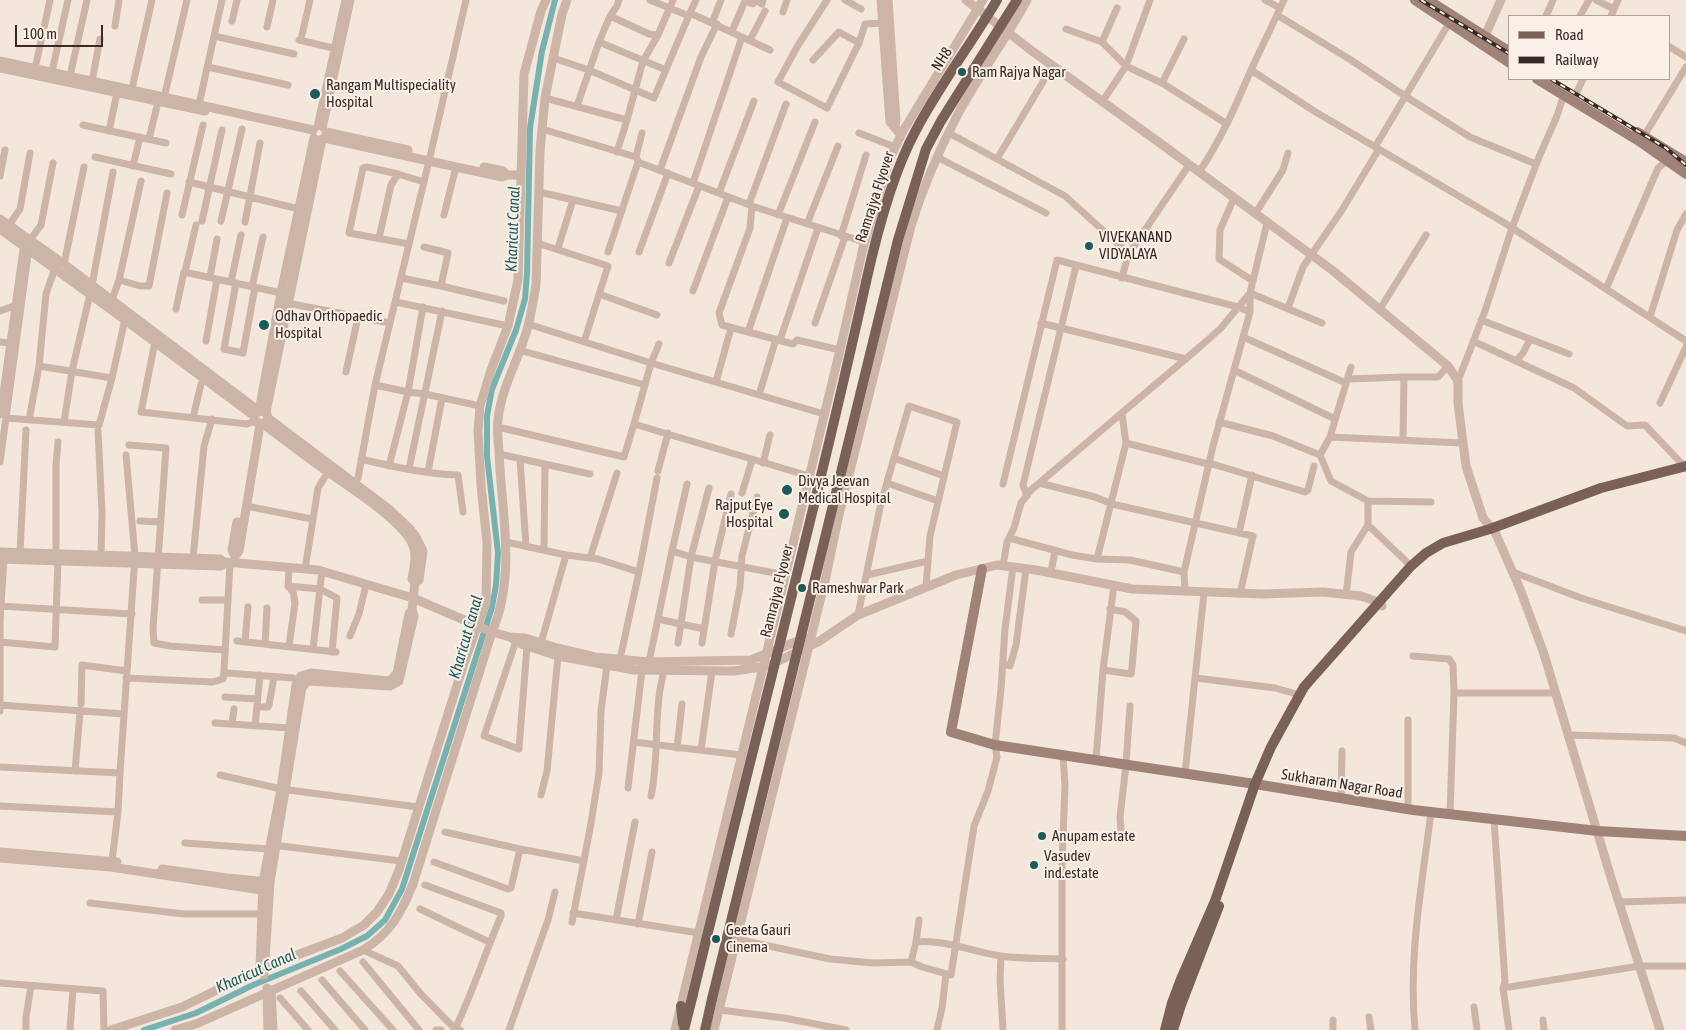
<!DOCTYPE html>
<style>
body{margin:0}
#map{position:relative;width:1686px;height:1030px;overflow:hidden;background:#f3e6db;font-family:"Asap Condensed",sans-serif}
canvas{display:block}
.legend{position:absolute;left:1508px;top:15px;width:162px;height:65px;box-sizing:border-box;background:#faf0e8;border:1px solid #aca19b;margin:0;padding:6px 9px;list-style:none;font-size:15px;color:#382b27}
.legend li{display:flex;align-items:center;gap:10px;height:25px}
.legend b{width:25px;border:1px solid #aca19b}
.scale{position:absolute;left:15px;top:25px;width:88px;height:22px;box-sizing:border-box;border:2px solid #382b27;border-top:0;padding-left:6px;font-size:15px;line-height:18px;white-space:nowrap;color:#382b27;-webkit-text-stroke:4px #faf0e8;paint-order:stroke}
</style>
<div id="map">
<canvas width="1686" height="1030"></canvas>
<ul class="legend">
<li><b style="height:6px;background:#7a6158"></b>Road</li>
<li><b style="height:6px;background:#382b27"></b>Railway</li>
</ul>
<div class="scale">100 m</div>
</div>
<script>
const context = document.querySelector('canvas').getContext('2d');
context.lineJoin = 'round';
function trace(path, color, width, dash) {
  context.strokeStyle = color;
  context.lineWidth = width;
  context.lineCap = dash ? 'butt' : 'round';
  context.setLineDash(dash || []);
  context.stroke(path);
}
function drawText(font, color, halo, rows, align = 'center') {
  context.font = font + ' "Asap Condensed",sans-serif';
  context.lineWidth = 4;
  context.setLineDash([]);
  context.textBaseline = 'middle';
  context.strokeStyle = halo;
  context.fillStyle = color;
  for (const [text, x, y, turn = 0] of rows) {
    context.save();
    context.translate(x, y);
    context.rotate((+turn || 0) * Math.PI / 180);
    context.textAlign = isNaN(turn) ? turn : align;
    if (halo) context.strokeText(text, 0, 0);
    context.fillText(text, 0, 0);
    context.restore();
  }
}
trace(new Path2D(`
 M144,1030L196,1013L253,985L341,949L367,936L385,920L402,889L492,607L496,585L498,553L487,456V416L492,389L516,330L525,299L527,273L530,128L542,51L555,0`), '#78b2b0', 6);
trace(new Path2D(`
 M650,0L689,16
 M696,0L690,13L770,50
 M827,0L797,47L778,82L827,108L859,43L865,24L883,23
 M845,0L861,9
 M1150,0L1126,66L1162,83L1227,124
 M1265,0L1280,8
 M1284,0L1251,70L1314,111L1503,222L1686,341
 M1596,0L1614,9
 M783,12L787,0
 M1277,15L1351,60L1405,96L1470,137L1536,164
 M610,16L649,34L658,35L643,61L627,120
 M1546,16L1553,0
 M1580,16L1589,0
 M1611,16L1618,0
 M232,21L237,0
 M712,23L721,0
 M115,26L119,0
 M267,27L273,0
 M1066,29L1102,42L1117,8
 M732,31L745,1L753,4L755,0L762,4L763,0
 M302,35L310,0
 M658,35L673,0
 M214,36L294,54
 M299,40L337,49
 M750,40L765,11
 M599,42L610,16L617,6L619,0
 M1102,42L1126,66L1102,102
 M1670,47L1686,57
 M553,58L589,70L654,98L690,13
 M813,60L839,32L859,43
 M208,67L288,85
 M34,73L50,0
 M51,76L68,0
 M70,76L87,0
 M92,81L100,39
 M1555,81V79
 M1162,83L1184,39
 M131,93L152,0
 M1576,94L1583,79
 M545,98L627,120L617,152
 M163,102L187,0
 M577,106L599,42L666,70
 M198,109L222,0
 M83,125L166,143
 M317,127L345,0
 M323,128L351,0
 M542,129L636,157
 M109,131L117,93
 M859,133L895,147
 M949,133L1065,196L1129,254
 M1644,136L1686,67
 M149,139L158,102
 M1375,147L1451,20
 M95,157L171,174
 M937,157L1046,213
 M997,159L1053,65
 M638,161L636,157L642,133
 M133,166L140,137
 M660,170L701,57L717,24
 M1199,172C1221,140 1236,105 1251,70
 M398,174L367,167L363,168L349,233L409,244
 M0,176L5,150
 M189,182L299,209
 M693,183L742,37
 M539,192L622,211
 M719,193L754,101
 M1234,198L1220,230L1219,259L1253,281
 M749,204L786,104
 M752,206L750,228L719,313L722,325L793,344L797,340L840,350
 M1255,214L1283,170L1288,153
 M182,215L203,125
 M444,215L456,167
 M778,215L815,122
 M202,221L222,130
 M221,221L242,129
 M245,222L260,143
 M807,224L838,146
 M9,225L20,209L30,153
 M841,236L866,155
 M379,238L391,185L398,174L424,182
 M537,243L608,266L584,342
 M558,248L573,200
 M608,252L638,162L752,206L864,242
 M639,252L668,173
 M669,263L699,186
 M64,264L84,167
 M185,272L196,225
 M210,277L217,239
 M401,278L441,286L448,253L424,247
 M1122,278L1128,255L1189,165
 M119,280L140,286H149L167,193
 M231,282L241,235
 M236,283L224,349L243,353L255,287
 M92,285L113,172
 M441,286L504,301
 M252,287L263,237
 M1606,289L1658,168L1668,160
 M693,291L728,197
 M599,294L657,315
 M112,300L119,280L141,181
 M396,302L508,326
 M287,303L385,322
 M423,307L408,392L425,394L480,406
 M1288,308L1303,267L1342,210L1379,149
 M176,309L184,272L286,294
 M1380,309L1426,235
 M0,311L14,306
 M1650,317L1677,230L1686,214
 M1481,320L1569,354
 M815,323L845,237
 M1041,323L1186,359
 M528,324L651,363L634,424L809,476
 M748,332L787,218
 M1243,337L1346,383
 M780,340L818,228
 M206,341L217,279
 M1473,341L1574,388L1627,426L1645,425L1685,467
 M0,342L10,343
 M155,342L141,412L247,424L255,421
 M659,344L651,363L824,414
 M519,350L645,385
 M1516,361L1523,353L1530,339
 M39,366L46,294L55,268
 M1234,370L1335,419
 M346,372L358,317
 M1348,379L1404,377
 M1458,381L1485,311L1512,228L1539,157L1557,116L1564,94
 M716,382L731,328
 M375,385L408,392L389,466
 M759,395L776,339
 M1660,403L1686,347
 M0,415L24,242
 M6,418L99,425L112,378L125,319
 M193,418L201,384
 M29,420L39,366L112,378
 M64,422L72,371L90,294
 M1219,422L1273,436L1320,455L1330,437L1463,443
 M498,427L624,457L634,424
 M98,431L102,512L101,555
 M1330,437L1351,367
 M1403,440L1404,377H1438L1448,366
 M1126,443L1204,463H1209L1305,492L1308,490L1314,466
 M129,445L166,448L153,629L154,643L170,646L225,650
 M499,454L590,474
 M1320,455L1331,481L1368,501V525L1411,566
 M894,458L944,476
 M361,459C393,467 426,474 458,475L463,512
 M520,459L526,546
 M0,462L30,240L41,225L53,163
 M763,463L770,435
 M409,469L442,311
 M658,471L668,433
 M428,472L442,398
 M887,483L938,501
 M1039,483L1095,497L1112,504L1253,536L1240,594
 M1003,484L1057,260L1238,307L1250,312
 M353,486L358,478L375,385L429,161L466,0
 M742,493L752,460
 M1027,496L1023,485L1076,266
 M1368,501L1431,502
 M246,506L312,519
 M140,521L161,522
 M1239,533L1252,475
 M1009,538L1072,555L1097,559L1130,560L1184,572
 M506,542L566,555L598,559L639,572
 M544,550L545,464
 M672,551L687,484
 M20,553L26,430
 M56,553V465L58,442
 M193,558L204,446L212,419
 M590,558L617,473
 M1097,559L1126,443L1122,414
 M230,563L224,671L227,673L293,678L298,681
 M1003,566L1007,542L1014,528L1021,503L1031,490L1202,345L1221,328L1250,293L1322,323
 M289,568L288,586L293,592L295,603L289,646
 M305,569L318,488L328,472
 M1051,572L1055,551
 M1513,572L1581,598L1686,631
 M867,575L928,561
 M288,586L320,589L337,598L332,652
 M1185,592L1184,572L1213,446L1250,312V293L1267,223
 M1346,595L1351,552L1368,525
 M202,600H228
 M0,606L132,614
 M858,615L881,503L909,406L957,422L930,536L926,586
 M658,619L704,629
 M731,634L740,587L742,556L757,497
 M350,636L359,614L366,585
 M237,641L336,652
 M516,641L484,736L519,749L527,646
 M0,642L55,647L58,560
 M245,642L248,607
 M541,643L566,555
 M678,643L691,557L785,575
 M702,643L715,561L731,494
 M265,644L267,608
 M313,649L322,571
 M1413,656L1449,659L1453,665L1454,693
 M620,659L639,572L657,478
 M649,662L672,551L691,557L709,488
 M1003,664L1010,666L1016,645L1026,569
 M1103,670L1131,674L1132,667L1136,621L1125,612L1110,609
 M126,678L213,682L223,679L224,671
 M1196,678L1275,688L1300,695
 M225,697L257,699
 M81,704L82,665L127,671
 M0,705L124,714
 M257,707H268L269,705L274,677
 M0,711V621L4,559
 M215,723L290,728
 M232,724L234,709
 M255,726L260,675
 M1568,735L1674,738L1686,743
 M634,742L741,755
 M677,748L682,704
 M701,750L712,671
 M1096,760L1103,670L1114,585
 M0,767L120,773L118,812L112,861
 M75,771L80,712
 M120,773L135,556L126,455
 M1185,773L1204,593
 M220,775L281,789L418,807
 M628,788L642,670
 M541,795L547,771L558,656
 M651,796C658,763 655,730 659,697C660,688 662,679 664,670
 M1341,799L1342,751
 M0,806L118,812
 M1408,810V720
 M1450,814L1454,693H1555
 M1494,819L1505,982L1503,988L1509,1030
 M1121,831L1120,817L1126,765L1130,706
 M445,832L520,849L584,861
 M185,843L269,849
 M273,845L401,861
 M434,862L508,889L511,888L520,849
 M425,885L501,913V916C485,953 473,992 455,1029
 M1619,902L1686,900
 M90,903L184,914H262
 M420,909L489,942
 M573,913L699,933
 M616,920L635,822
 M572,922L590,829L599,773L601,711L607,665
 M638,924L652,852
 M736,939L830,959L873,963L911,962L922,967L951,975L974,826L988,791L997,757L995,745L1001,689L1005,629L1013,567
 M916,942C944,939 973,952 1001,956C1021,959 1043,958 1063,959
 M363,950L398,966L420,993L455,1029L460,1030
 M1001,956L1000,979L1003,1030
 M363,962L419,1030
 M911,962L916,942L919,920
 M340,971L393,1030
 M322,980L365,1030
 M0,983L103,991L104,1030
 M1503,988L1639,966H1686
 M301,991L335,1030
 M280,998L308,1030
 M1474,1007L1477,1030
 M720,1010L784,1018L846,1030
 M1369,1017L1371,1030
 M1333,1020V1030
 M1543,1020L1544,1030
 M26,1030V1017L31,986
 M70,1030L73,989
 M436,1030H441
 M509,1030L548,920L555,892
 M937,1030L942,1008L946,974
 M1062,1030V864L1065,785L1063,755
 M1415,1030C1408,957 1422,885 1431,812`), '#ccb4a6', 7);
trace(new Path2D(`
 M881,0L890,122L901,135
 M888,0L896,120L895,127
 M966,0L1032,51L1160,143L1332,270L1448,366L1458,381V403L1466,466L1483,518L1495,532L1520,589L1544,654L1612,881L1660,1030
 M1485,36L1501,0
 M0,61L313,130
 M0,68L205,111
 M326,132L408,150
 M324,138L502,177L507,175H521
 M484,167L503,171L507,175
 M0,219L64,264L259,411L281,293L314,138
 M0,229L124,319L254,416L256,422L263,424L268,420L267,414L264,411L257,412L254,416
 M266,412L322,139
 M268,418L389,509L410,529L416,537L423,551L419,580L415,582
 M263,424C285,440 306,457 328,472C351,488 398,518 411,541C418,554 414,566 412,579L415,582L412,610L414,616L399,681L390,686L308,681L302,687L270,882L264,975L260,969L263,882L281,789L296,685L301,676L311,673L388,681L392,679L397,673L409,614L412,610
 M0,552L220,559L225,562L318,570L413,598L492,632L510,637L525,638L557,648L595,657L649,662L751,660L805,638
 M235,556L232,550L237,522
 M0,559L221,566L225,562
 M235,563V556L239,551L260,425
 M510,637L521,644L558,656L634,670L734,671L768,666L818,642L858,615L956,575L997,565L1036,570L1132,589L1263,594L1323,592L1361,596L1378,602L1382,606
 M0,852L117,862
 M0,858L111,867L268,891
 M162,869L227,878L268,882
 M111,1030L182,1007L260,969L342,938L364,925L377,912L389,894L399,870L464,663L486,602L487,543L481,485L478,431L480,406L491,370L508,326L518,280L524,74L541,11L546,0
 M175,1030L196,1024L363,950C391,933 401,913 413,884L492,632C517,574 501,511 499,451C498,441 497,430 498,420C501,389 517,363 526,333C531,318 533,301 536,285L540,151L545,98L562,14L567,0
 M268,1030L267,988L271,991L273,1030
 M675,1030L840,350L863,248L890,158L903,131L983,0
 M714,1030L825,581L838,519L911,226C923,187 939,150 958,114C979,75 1006,39 1027,0`), '#ccb4a6', 9);
trace(new Path2D(`
 M1415,0L1510,63
 M1428,0L1510,52
 M1537,79L1639,141L1686,174
 M1637,132L1686,162
 M982,569L951,732L995,745L1255,784L1413,810L1598,831L1686,836`), '#a08377', 10);
trace(new Path2D(`
 M866,282C877,232 892,174 916,130C940,85 971,44 997,0
 M887,285L898,240L926,149L941,121L1017,0
 M681,1006L683,1024
 M684,1030L693,994
 M705,1030L712,999
 M1165,1030L1172,1003L1181,979L1215,901L1255,784L1271,747L1304,687L1411,566L1426,553L1443,543L1490,529L1601,488L1686,466
 M1173,1030L1181,1005L1219,906`), '#7a6158', 10);
const rail = new Path2D(`
 M1421,0L1510,54
 M1551,79L1666,148L1686,165`);
trace(rail, '#382b27', 4);
trace(rail, '#faf0e8', 2, [5.5]);
trace(new Path2D(`
 M693,994C750,757 813,521 866,282
 M712,999L887,285`), '#7a6158', 10);
for (const [x, y, r, color] of [
 [962,72,5,"#1b5b5b"],
 [315,94,6,"#1b5b5b"],
 [1089,246,5,"#1b5b5b"],
 [264,325,6,"#1b5b5b"],
 [787,490,6,"#1b5b5b"],
 [784,514,6,"#1b5b5b"],
 [802,588,5,"#1b5b5b"],
 [1042,836,5,"#1b5b5b"],
 [1034,865,5,"#1b5b5b"],
 [716,939,5,"#1b5b5b"]
]) {
  const dot = new Path2D();
  dot.arc(x, y, r, 0, 2 * Math.PI);
  context.fillStyle = color;
  context.fill(dot);
  trace(dot, '#faf0e8', 2);
}
drawText('15px', '#382b27', '#faf0e8', [
 ["NH8",942,59,-57],
 ["Ramrajya Flyover",875,197,-72],
 ["Ramrajya Flyover",777,591,-76],
 ["Sukharam Nagar Road",1342,784,9]
]);
drawText('15px', '#382b27', '#faf0e8', [
 ["Ram Rajya Nagar",972,72],
 ["Rangam Multispeciality",326,85],
 ["Hospital",326,102],
 ["VIVEKANAND",1099,237],
 ["VIDYALAYA",1099,254],
 ["Odhav Orthopaedic",275,316],
 ["Hospital",275,333],
 ["Divya Jeevan",798,481],
 ["Medical Hospital",798,498],
 ["Rajput Eye",773,505,"right"],
 ["Hospital",773,522,"right"],
 ["Rameshwar Park",812,588],
 ["Anupam estate",1052,836],
 ["Vasudev",1044,856],
 ["ind.estate",1044,873],
 ["Geeta Gauri",726,930],
 ["Cinema",726,947]
], 'left');
drawText('italic 16px', '#1b5b5b', '#faf0e8', [
 ["Kharicut Canal",513,229,-88],
 ["Kharicut Canal",466,637,-74],
 ["Kharicut Canal",256,971,-24]
]);
</script>
